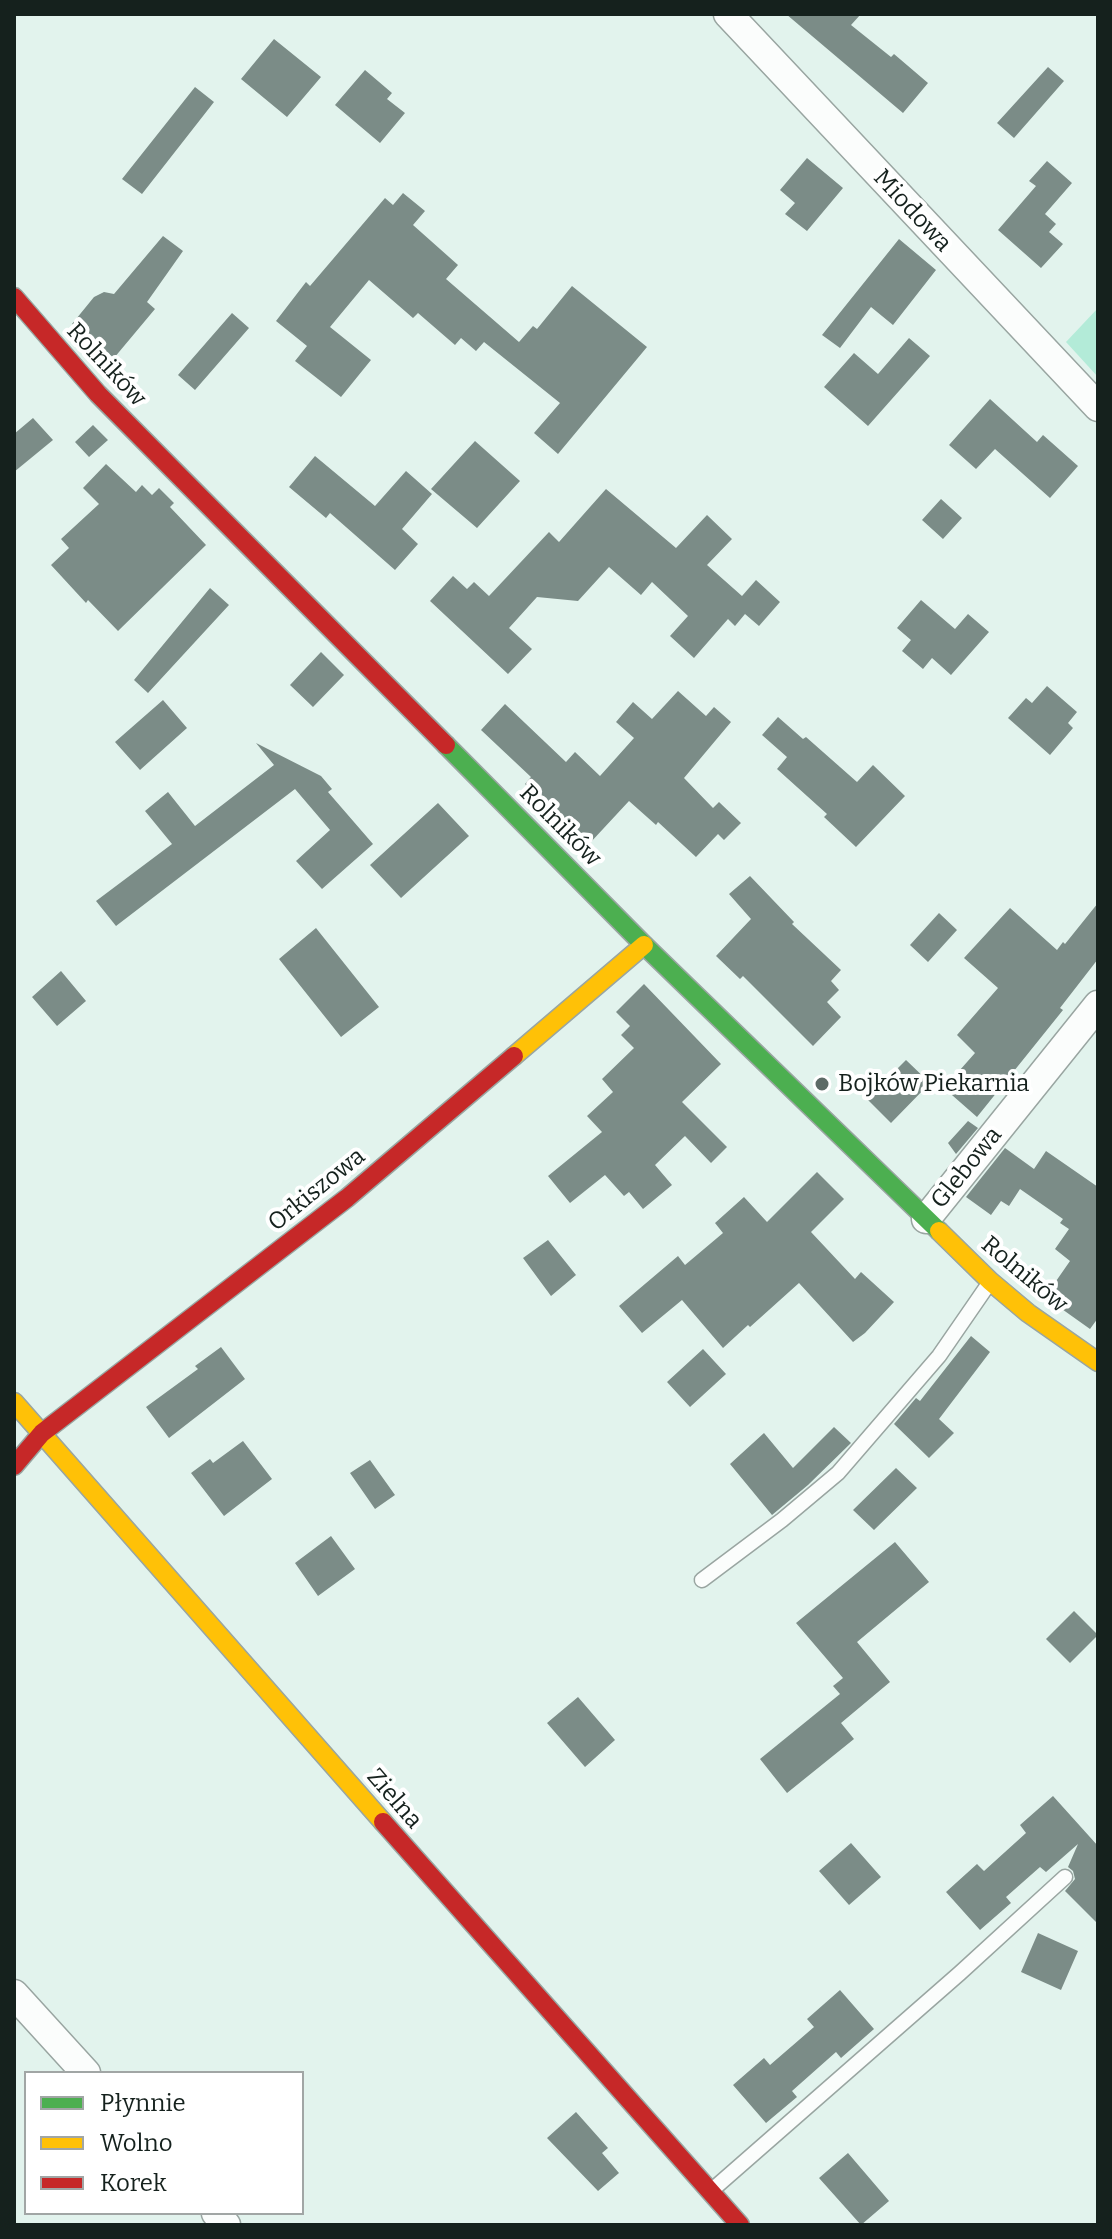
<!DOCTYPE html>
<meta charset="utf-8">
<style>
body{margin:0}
#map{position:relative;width:1112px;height:2239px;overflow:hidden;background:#e2f3ed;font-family:Bitter,serif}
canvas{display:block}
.frame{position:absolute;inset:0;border:16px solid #15211d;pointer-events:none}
.legend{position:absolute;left:24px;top:2071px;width:280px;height:144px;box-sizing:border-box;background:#fff;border:2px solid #a1a6a5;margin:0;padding:10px 14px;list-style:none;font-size:24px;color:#15211d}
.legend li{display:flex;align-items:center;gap:16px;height:40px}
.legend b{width:40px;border:2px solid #a1a6a5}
</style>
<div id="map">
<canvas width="1112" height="2239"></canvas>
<div class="frame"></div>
<ul class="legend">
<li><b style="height:10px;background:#4caf50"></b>Płynnie</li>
<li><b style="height:10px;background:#ffc107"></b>Wolno</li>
<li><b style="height:10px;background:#c62828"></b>Korek</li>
</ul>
</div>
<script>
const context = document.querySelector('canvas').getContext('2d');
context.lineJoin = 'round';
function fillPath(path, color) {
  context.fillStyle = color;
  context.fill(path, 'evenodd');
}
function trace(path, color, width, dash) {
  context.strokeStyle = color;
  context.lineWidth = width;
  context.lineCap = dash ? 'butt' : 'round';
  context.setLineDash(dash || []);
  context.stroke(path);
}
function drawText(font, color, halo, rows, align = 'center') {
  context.font = font + ' Bitter,serif';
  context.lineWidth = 8;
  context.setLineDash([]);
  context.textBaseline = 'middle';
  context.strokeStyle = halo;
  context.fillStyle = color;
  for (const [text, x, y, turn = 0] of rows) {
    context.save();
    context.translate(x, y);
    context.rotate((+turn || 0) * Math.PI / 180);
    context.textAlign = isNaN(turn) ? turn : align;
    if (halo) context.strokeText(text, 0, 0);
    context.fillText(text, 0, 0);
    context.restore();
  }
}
fillPath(new Path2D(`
 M1098,308V377L1066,342Z`), '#b3ebd8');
fillPath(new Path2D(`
 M786,14H861L851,25L891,57L894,54L928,83L903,113Z
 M274,39L321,77L287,117L241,79Z
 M1048,67L1064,81L1014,138L997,123Z
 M365,70L392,93L387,99L405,113L380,143L335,105Z
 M195,87L214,102L142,194L122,179Z
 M807,158L843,188L807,231L785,214L795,203L780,190Z
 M1047,161L1072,183L1045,214L1056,224L1049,232L1063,244L1041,268L998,230L1036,186L1029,181Z
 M403,193L425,211L413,225L458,265L446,279L519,342L533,326L537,329L572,286L647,347L558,454L534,433L560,403L484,342L476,351L461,338L455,345L418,313L413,318L369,280L330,327L371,360L341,397L295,361L307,346L276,321L306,282L310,286L385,198L393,205Z
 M163,236L183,251L147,302L155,309L114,358L72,324L94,297L104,292L114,294Z
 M899,239L936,270L893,325L871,307L840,348L822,335Z
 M232,313L249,328L195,390L178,375Z
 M909,338L930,356L868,426L824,387L854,353L878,374Z
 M990,399L1037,442L1043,435L1078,466L1050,498L995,449L976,469L949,445Z
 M33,418L53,440L14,472V434Z
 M93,425L108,440L89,457L75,442Z
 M475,441L520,481L477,528L431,489Z
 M315,456L375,506L406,471L432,494L402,529L418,544L395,570L330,513L326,518L289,487Z
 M106,464L136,492L142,485L152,495L159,488L174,503L170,507L206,545L118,631L88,600L86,603L51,565L69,548L61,539L99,504L83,488Z
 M606,489L676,548L707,515L732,539L707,565L742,596L756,580L780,602L759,626L745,614L735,626L728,619L694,658L670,636L688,616L652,582L641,595L609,567L578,601L537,597L509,628L532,649L508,674L430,601L453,576L467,589L474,582L489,596L549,532L559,542Z
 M941,499L962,518L943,539L922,520Z
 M210,588L229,605L148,693L134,680Z
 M921,600L955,629L968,614L989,632L951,675L932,658L923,669L902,651L911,640L897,628Z
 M321,652L344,675L313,707L290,685Z
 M1047,686L1077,712L1068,723L1073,728L1050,755L1008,718L1026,698L1032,703Z
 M678,691L706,716L714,707L731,722L684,778L713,808L719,802L741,823L724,840L718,834L696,857L658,822L656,825L629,801L590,843L525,784L531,777L481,730L505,704L566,762L575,752L600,776L634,738L616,722L633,702L652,719Z
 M163,700L187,728L140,770L115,742Z
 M778,717L803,739L806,737L857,782L873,765L905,796L856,847L824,817L827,814L777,769L787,757L762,735Z
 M256,743L321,776L332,789L328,792L373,844L322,889L296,861L330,830L295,789L116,926L96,901L172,844L145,811L168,792L195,826L274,765Z
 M438,803L469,836L401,898L370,865Z
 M750,876L794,922L792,924L841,970L831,981L839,990L827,1002L841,1017L813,1046L743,976L740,979L716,956L751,919L729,894Z
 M1098,903V959L1060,1008L1063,1010L977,1117L944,1088L975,1053L957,1035L998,988L964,958L1010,908L1057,950L1063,942L1065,944Z
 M939,913L957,930L928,962L910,945Z
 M316,928L379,1007L341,1037L279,959Z
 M61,971L86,1001L57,1026L32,997Z
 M644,984L721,1064L682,1102L727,1147L711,1163L685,1136L655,1165L672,1185L643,1209L629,1192L624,1196L605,1175L570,1203L548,1176L602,1132L587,1116L613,1092L602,1079L634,1048L621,1035L630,1026L616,1012Z
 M906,1060L930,1083L891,1123L867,1099Z
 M968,1121L978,1128L956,1154L948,1143Z
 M1005,1148L1034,1169L1046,1151L1098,1187V1318L1090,1329L1045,1297L1070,1261L1055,1249L1069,1229L1060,1223L1063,1219L1020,1189L1009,1206L1001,1201L991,1215L966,1197Z
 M817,1172L844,1199L811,1232L855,1279L861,1272L894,1302L865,1333L853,1342L799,1283L750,1327L748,1325L723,1348L682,1300L642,1333L619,1306L678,1256L685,1265L723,1233L715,1223L744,1197L767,1222Z
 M548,1240L576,1275L551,1296L523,1258Z
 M971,1336L990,1352L939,1419L954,1433L929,1458L894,1424L916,1398L920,1401Z
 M221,1347L245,1379L169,1438L146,1407L198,1369L195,1366Z
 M703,1349L726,1374L690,1407L667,1382Z
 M834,1427L851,1443L808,1485L772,1515L730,1464L764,1433L793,1468Z
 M243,1441L272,1479L224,1516L191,1473L210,1459L213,1463Z
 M370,1460L395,1495L375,1509L350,1473Z
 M896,1468L917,1488L874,1530L853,1510Z
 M331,1536L355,1569L318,1596L295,1563Z
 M895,1542L929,1582L857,1642L890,1682L841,1723L854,1739L787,1793L760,1759L840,1694L833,1686L843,1678L796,1623Z
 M1074,1611L1098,1635L1070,1663L1046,1639Z
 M578,1697L615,1740L585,1767L547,1723Z
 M1053,1796L1098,1846V1924L1065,1891L1075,1879L1073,1871L1068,1867L1078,1844L1046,1872L1040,1867L1006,1897L1011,1903L980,1930L946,1892L977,1864L984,1871L1026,1833L1020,1825Z
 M851,1843L881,1877L849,1905L819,1871Z
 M1038,1933L1078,1951L1061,1990L1021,1972Z
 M840,1990L874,2029L841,2058L836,2052L792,2091L797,2097L766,2123L733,2085L764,2058L770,2065L814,2027L807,2019Z
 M576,2112L608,2148L602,2153L619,2173L598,2191L547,2138Z
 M848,2153L889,2201L861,2225L819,2178Z`), '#7b8c87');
const lane = new Path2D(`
 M702,1580L782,1520L838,1473L939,1356L990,1282
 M711,2191L960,1973L1065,1877`);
const street = new Path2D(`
 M728,14L1098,407
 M926,1219L1098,1005
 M14,1994L86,2073
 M216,2213L226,2225`);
const fast = new Path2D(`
 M446,745L644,945L939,1231`);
const slow = new Path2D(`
 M514,1056L644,945
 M939,1231L990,1281L1028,1313L1098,1362
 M14,1402L383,1822`);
const jam = new Path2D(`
 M14,297L98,394L446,745
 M14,1466L42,1433L347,1198L514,1056
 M383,1822L740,2225`);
trace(lane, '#99a5a1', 17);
trace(street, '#99a5a1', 31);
trace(fast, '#99a5a1', 21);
trace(slow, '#99a5a1', 21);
trace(jam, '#99a5a1', 21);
trace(lane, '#fbfdfc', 14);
trace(street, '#fbfdfc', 28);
trace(fast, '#4caf50', 18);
trace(slow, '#ffc107', 18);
trace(jam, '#c62828', 18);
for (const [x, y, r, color] of [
 [822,1084,8,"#5d6a66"]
]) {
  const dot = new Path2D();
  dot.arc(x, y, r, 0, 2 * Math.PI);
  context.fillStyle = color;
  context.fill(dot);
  trace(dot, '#fff', 3);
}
drawText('24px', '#15211d', '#fff', [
 ["Miodowa",912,211,47],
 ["Rolników",106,365,47],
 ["Rolników",560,826,45],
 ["Glebowa",967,1168,-51],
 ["Orkiszowa",317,1190,-39],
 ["Rolników",1024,1275,40],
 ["Zielna",394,1799,49]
]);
drawText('24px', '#15211d', '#fff', [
 ["Bojków Piekarnia",838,1084]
], 'left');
</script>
